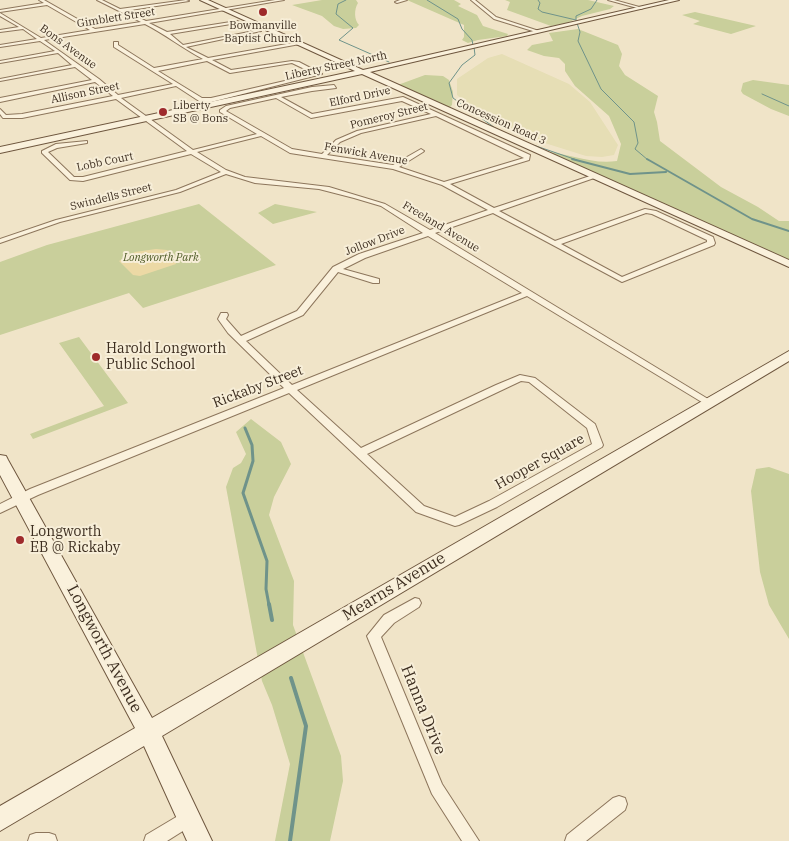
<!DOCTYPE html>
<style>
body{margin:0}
canvas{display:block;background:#f0e4c8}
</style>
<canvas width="789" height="841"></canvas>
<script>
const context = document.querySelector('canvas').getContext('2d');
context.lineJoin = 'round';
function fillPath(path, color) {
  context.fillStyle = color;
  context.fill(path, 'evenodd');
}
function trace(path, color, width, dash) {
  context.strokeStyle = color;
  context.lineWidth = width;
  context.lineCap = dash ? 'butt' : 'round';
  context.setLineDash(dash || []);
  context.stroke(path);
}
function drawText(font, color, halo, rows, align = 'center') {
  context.font = font + ' "IBM Plex Serif",serif';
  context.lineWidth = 4;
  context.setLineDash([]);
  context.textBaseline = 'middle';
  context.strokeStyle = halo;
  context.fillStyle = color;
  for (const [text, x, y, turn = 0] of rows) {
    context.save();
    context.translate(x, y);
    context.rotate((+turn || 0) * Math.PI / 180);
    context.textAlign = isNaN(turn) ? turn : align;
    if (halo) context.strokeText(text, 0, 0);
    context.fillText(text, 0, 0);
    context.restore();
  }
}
fillPath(new Path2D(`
 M502,54L569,84L590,102L618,145L614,155L602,157L586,156L532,139L485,118L457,95V79L488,58Z`), '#e6deb5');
fillPath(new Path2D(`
 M322,0H356L358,3C354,9 354,20 359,25L356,28L343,29L334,26L322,16L292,5Z
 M407,0H454L461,4L458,6L477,15L483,26L508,34L507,36L478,40L468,43L462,40L464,37V25Z
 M505,0H588L614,6L610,9L582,16L567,23L551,26L507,10L510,2Z
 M695,12L756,26L731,34L693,24L700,21L682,15Z
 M578,29L618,45L622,54L619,66L625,75L658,96L654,112L657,122L660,141L721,187L758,207L779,221H789V264L542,151C568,153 592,165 617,161L621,144L609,116L575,86L565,71V64L559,58L544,56L527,50L532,45L553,41L549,33Z
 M425,75L443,76L449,80L453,92L452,105L449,108L395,86Z
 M753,80L789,85V116L771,109L743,94L741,91L743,83Z
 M199,204L276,265L143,308L129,293L0,335V262L47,245Z
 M275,204L317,212L273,224L258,213Z
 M79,337L128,403L33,439L30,434L104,406L59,343Z
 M251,419L281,442L291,464L274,497L269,515L294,581L293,625L341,756L343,781L330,841H275L290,764L272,705L262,681L226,487L233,468L241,463L246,454L236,432Z
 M769,467L789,474V639L769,605L760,572L751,491L756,469Z`), '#c9cf9b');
fillPath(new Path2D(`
 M156,249L167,250L173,254L176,264L140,276L133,275L119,261L135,252Z`), '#ecd9a5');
trace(new Path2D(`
 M346,0L338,4L336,14L353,28L339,40L389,62
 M427,0L458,19L462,29L472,40L473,45
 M538,0L540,3L538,9L542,12L576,20
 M576,20V16L591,9L597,0
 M577,23L580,32L578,41L601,89L634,122L638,143L635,149L648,160
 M474,47L475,55L462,65L449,83L453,98L498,130
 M762,94L789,106
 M533,145L577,160`), '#6f938a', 1);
trace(new Path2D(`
 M572,159L630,174L666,172
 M647,159L752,219L789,231`), '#6f938a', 2);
trace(new Path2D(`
 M245,428L252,445L253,461L243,493L267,561L266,589L269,605`), '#6f938a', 3);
trace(new Path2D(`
 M269,604L272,620
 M290,841L306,726L291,678`), '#6f938a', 4);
const street = new Path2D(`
 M39,0H44L95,29L141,22L97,0H102L120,9L186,0L189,1L124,11L146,21L275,0H284L149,23L167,32L237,21L261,31L186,47L208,58L298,42L300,44L212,60L231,70L292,61L299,62L322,74L211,102L199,101L176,86L121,98L193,150L257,134L220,112V110L226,106L312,87L334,85L336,88L312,91L281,97L312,114L403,97L530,155L529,160L450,184L494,208L593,175H597V177L499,211L555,241L645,209L656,211L713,237L715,243L714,245L622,282L493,213L435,233L713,402L708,405L705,404L527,296L297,390L361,448L496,385L520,375L535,378L595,424L603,445L602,447L497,507L459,525L455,526L416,512L289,393L38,495L0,513V504L30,489L284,388L228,333L218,319L221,313H227L228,315L226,319L241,336L297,311L333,267L359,254L423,233L381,206L354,198L319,189L255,183L226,174L180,192L60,222L0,243V239L56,220L176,190L221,172L191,154L83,181L70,180L42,153V151L56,144L87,141V143L57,148L48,152L74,177H83L187,151L116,99L22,118H3L0,114V109L6,115L22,114L113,96L95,82L0,102V98L92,80L75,67L0,81V79L72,65L58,53L0,63V61L55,51L40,41L0,47V45L37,39L23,29L0,32V30L19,27L0,16V13L41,38L90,30L47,5L0,12V10L44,3ZM237,23L254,31L183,45L170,34ZM145,24C165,34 182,48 203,59L154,68L118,45V42H114V47L173,84L118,95L99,79L44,40ZM207,61L230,73L292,63L315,74L211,98H202L158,71ZM276,98L311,118L402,101L431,114L357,131L336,140L322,154L292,149L226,111L230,108ZM436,116L524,158L444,182L399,167L423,152L424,151L421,149L393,165L327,155L340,142L361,133ZM261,136L290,153L393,169L442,185L488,210L430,230L385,204L329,187L245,177L226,170L197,152ZM646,213L652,214L707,240V242L622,277L561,244ZM428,236L522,293L292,385L246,341L303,315L338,272L373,283H379V279L343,269L365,258ZM521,381L529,382L587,428L592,444L489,501L455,517L424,506L367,454Z
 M400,0H407L397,3L395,2Z
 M471,0H475L496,17L539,31L536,32L494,19Z
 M608,0H614L643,8L641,9Z
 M415,598L419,599L421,603L419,607L394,623L381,637L442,784L479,841H462L432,794L367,636L384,615Z
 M619,796L625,798L627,804L625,810L586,841H565L567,835L613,798Z
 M188,810L194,812L196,818L194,824L167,841H144L146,835Z
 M36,833H49L55,835L57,841H28L30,835Z`);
const secondary = new Path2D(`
 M200,0H208L363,70L669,0H679L370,72L789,260V267L362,74L0,153V147L355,71Z
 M789,351V361L162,736L212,841H187L144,746L0,831V806L135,728L0,475V455L6,456L8,460L152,718Z`);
trace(street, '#8d765c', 2);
trace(secondary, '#6f573f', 2);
fillPath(street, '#faf1dc');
fillPath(secondary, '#faf1dc');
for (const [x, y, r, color] of [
 [263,12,5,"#9e2a2b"],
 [163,112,5,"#9e2a2b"],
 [96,357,5,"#9e2a2b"],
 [20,540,5,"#9e2a2b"]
]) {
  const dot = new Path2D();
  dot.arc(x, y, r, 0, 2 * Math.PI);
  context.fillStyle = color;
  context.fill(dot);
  trace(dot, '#f7eed8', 2);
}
drawText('11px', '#3d2e20', '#f7eed8', [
 ["Gimblett Street",116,18,-9],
 ["Bons Avenue",68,47,36],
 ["Liberty Street North",336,66,-12],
 ["Allison Street",85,93,-12],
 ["Elford Drive",360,97,-12],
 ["Pomeroy Street",389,116,-14],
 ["Concession Road 3",501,122,24],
 ["Fenwick Avenue",366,154,10],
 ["Lobb Court",105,162,-12],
 ["Swindells Street",111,197,-14],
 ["Freeland Avenue",441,227,31],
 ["Jollow Drive",375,241,-21]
]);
drawText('11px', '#3d2e20', '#f7eed8', [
 ["Bowmanville",263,26],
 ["Baptist Church",263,39],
 ["Liberty",173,106,"left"],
 ["SB @ Bons",173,119,"left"]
]);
drawText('italic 11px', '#4d5a26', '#f7eed8', [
 ["Longworth Park",161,258]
]);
drawText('14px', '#3d2e20', '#f7eed8', [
 ["Harold Longworth",106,349],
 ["Public School",106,365],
 ["Longworth",30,532],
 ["EB @ Rickaby",30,548]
], 'left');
drawText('14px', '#3d2e20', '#f7eed8', [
 ["Rickaby Street",258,387,-21],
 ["Hooper Square",540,462,-29]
]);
drawText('16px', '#3d2e20', '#f7eed8', [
 ["Mearns Avenue",394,587,-31],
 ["Longworth Avenue",104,649,62],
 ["Hanna Drive",423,710,68]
]);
</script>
